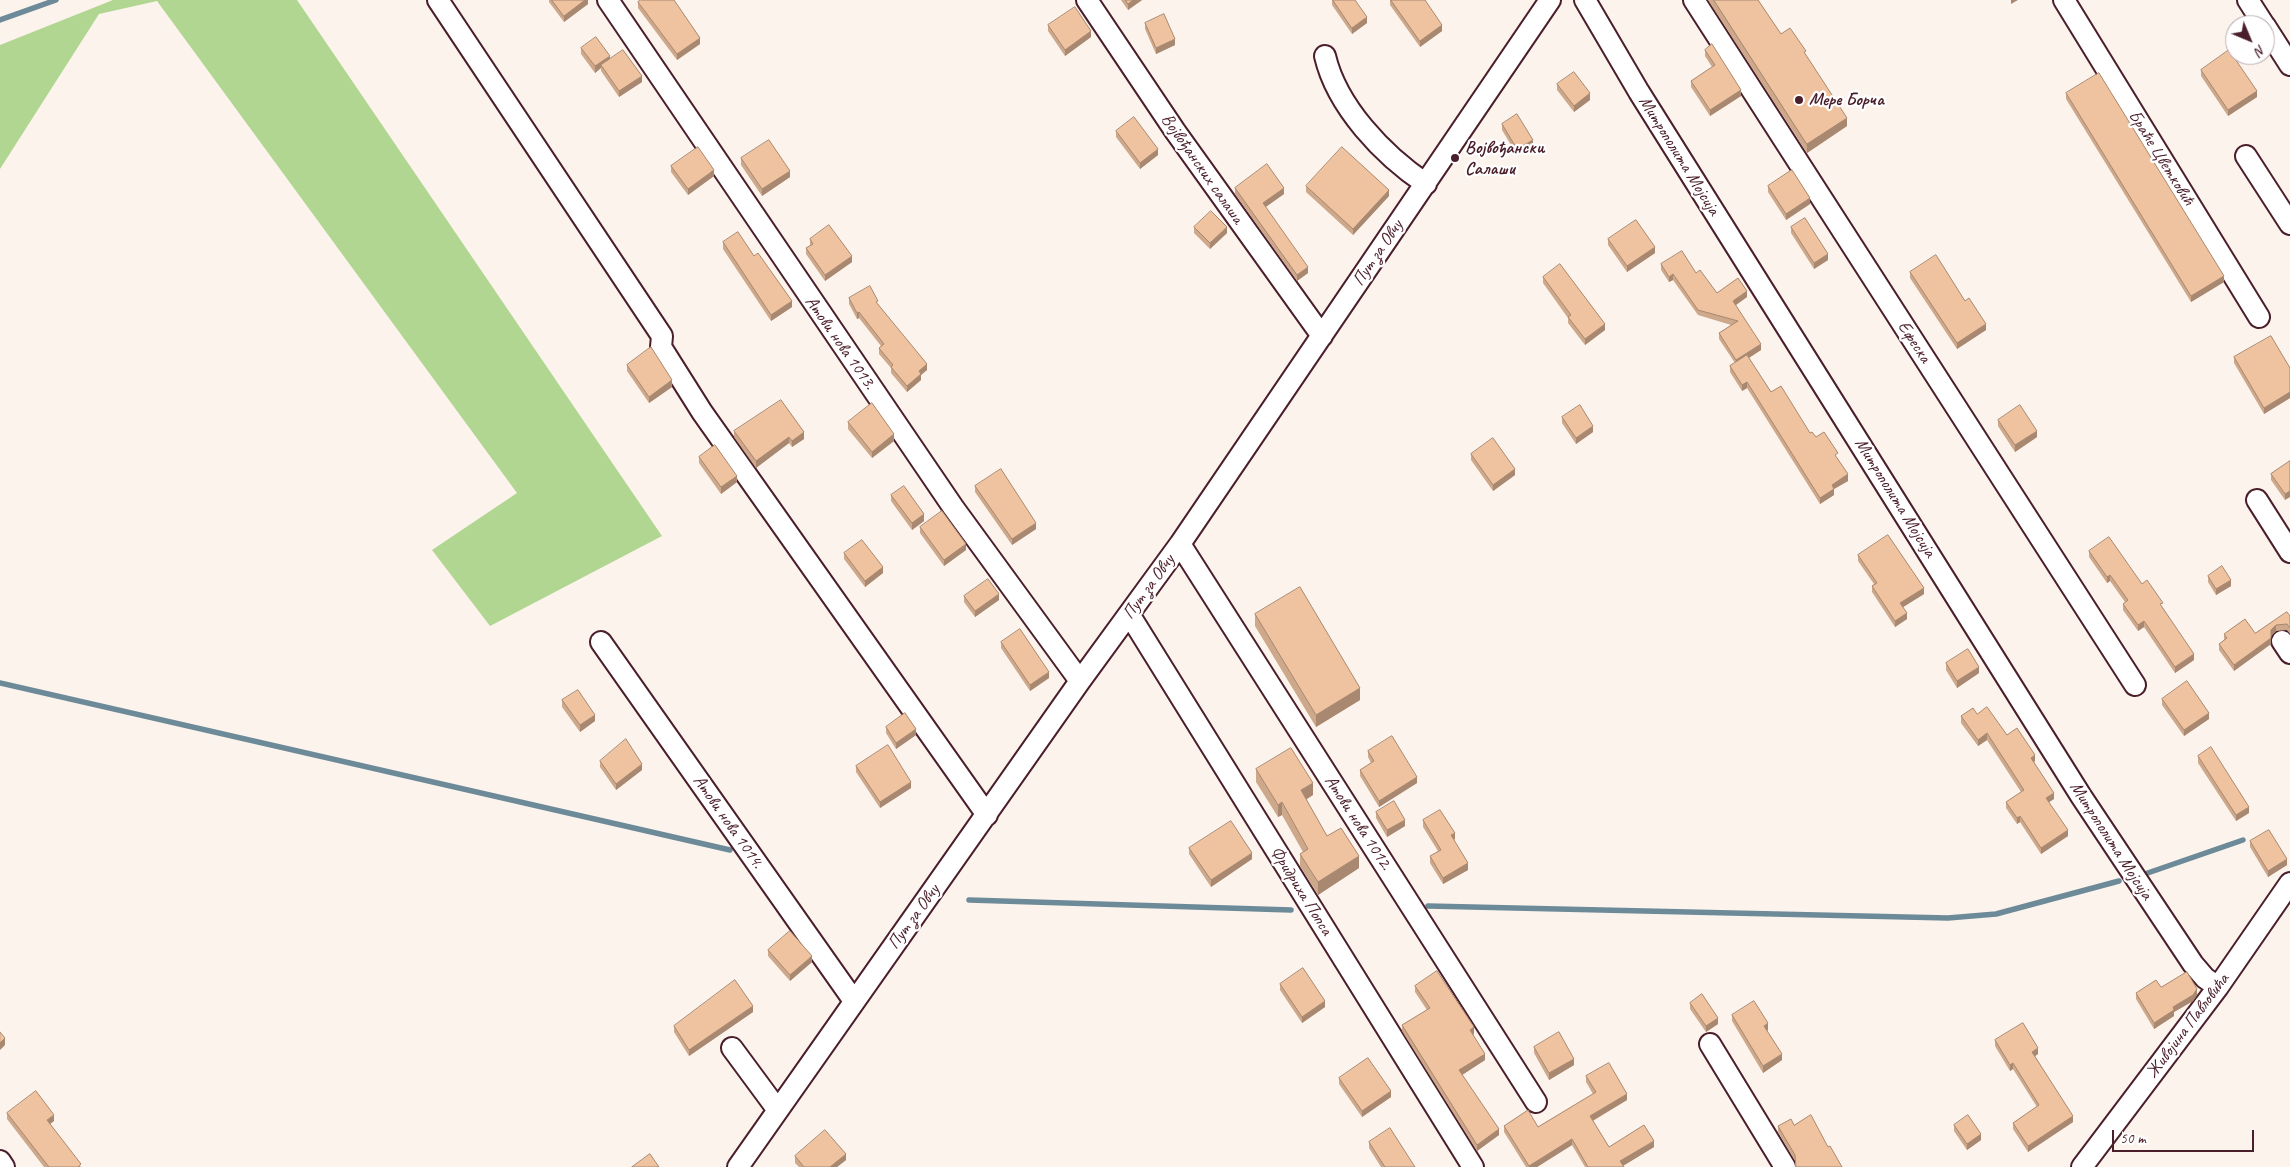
<!DOCTYPE html>
<meta charset="utf-8">
<style>
body{margin:0}
#map{position:relative;width:2290px;height:1167px;overflow:hidden;background:#fcf3ec;font-family:Caveat,sans-serif}
canvas{display:block}
.north{position:absolute;left:2225px;top:15px;width:50px;height:50px;box-sizing:border-box;background:#fff;border:1px solid #b7a5aa;border-radius:50%;rotate:135deg;font-size:14px;font-weight:700;line-height:20px;text-align:center;color:#4a1f2b}
.north::after{content:'';display:block;margin:auto;width:18px;height:22px;background:#4a1f2b;clip-path:polygon(50% 0,100% 100%,50% 72%,0 100%)}
.scale{position:absolute;left:2112px;top:1130px;width:142px;height:22px;box-sizing:border-box;border:2px solid #4a1f2b;border-top:0;padding-left:6px;font-size:15px;line-height:18px;white-space:nowrap;color:#4a1f2b;-webkit-text-stroke:4px #fff;paint-order:stroke}
</style>
<div id="map">
<canvas width="2290" height="1167"></canvas>
<div class="north">N</div>
<div class="scale">50 m</div>
</div>
<script>
const context = document.querySelector('canvas').getContext('2d');
context.lineJoin = 'round';
function fillPath(path, color) {
  context.fillStyle = color;
  context.fill(path, 'evenodd');
}
function trace(path, color, width, dash) {
  context.strokeStyle = color;
  context.lineWidth = width;
  context.lineCap = dash ? 'butt' : 'round';
  context.setLineDash(dash || []);
  context.stroke(path);
}
function drawText(font, color, halo, rows, align = 'center') {
  context.font = font + ' Caveat,sans-serif';
  context.lineWidth = 4.5;
  context.setLineDash([]);
  context.textBaseline = 'middle';
  context.strokeStyle = halo;
  context.fillStyle = color;
  for (const [text, x, y, turn = 0] of rows) {
    context.save();
    context.translate(x, y);
    context.rotate((+turn || 0) * Math.PI / 180);
    context.textAlign = isNaN(turn) ? turn : align;
    if (halo) context.strokeText(text, 0, 0);
    context.fillText(text, 0, 0);
    context.restore();
  }
}
fillPath(new Path2D(`
 M113,0H297L662,536L490,626L432,550L517,493L157,1L99,14L0,169V45Z`), '#b1d692');
trace(new Path2D(`
 M0,20L56,0
 M0,683L730,850
 M2139,876L2243,840
 M969,900L1291,910
 M1428,906L1948,918L1996,914L2119,881`), '#6d8a99', 5.5);
const minor = new Path2D(`
 M438,0L662,336L661,347L702,412L987,815
 M608,0L953,507L1080,681
 M1087,0L1175,131L1322,336
 M1585,0L1639,92L2081,796L2193,964L2205,978L2218,987
 M1694,0L2135,685
 M2064,0L2259,317
 M2248,0L2264,25
 M2265,26L2290,65
 M1325,56C1337,107 1383,155 1426,184
 M2246,156L2290,224
 M2257,500L2290,552
 M1180,544L1536,1102
 M1129,614L1473,1167
 M2282,641L2290,653
 M601,642L854,1001
 M1710,1044L1785,1167
 M732,1048L777,1109
 M0,1161L4,1167
 M738,1167L1080,681L1180,544L1550,0
 M2082,1167L2218,987L2290,883`);
trace(minor, '#4a1f2b', 24);
trace(minor, '#fff', 20);
fillPath(new Path2D(`
 M549,0H588V4L564,22L549,2Z
 M1121,0H1142L1128,10Z
 M1332,0H1355L1367,23L1352,34L1332,5Z
 M1390,0H1425L1442,31L1420,47L1390,5Z
 M1708,0H1758L1781,34L1806,55L1847,126L1807,153Z
 M638,2L700,44L677,60L638,8Z
 M1145,23L1175,45L1156,54L1145,29Z
 M1048,25L1091,37L1065,56L1048,31Z
 M581,48L610,59L642,82L619,97L601,71V68L595,73L581,54Z
 M1705,50L1741,96L1710,116L1691,87V81L1712,67L1705,56Z
 M2201,70L2257,97L2228,116L2201,76Z
 M1557,84L1590,100L1574,112L1557,90Z
 M2066,93L2224,282L2191,302L2066,99Z
 M1502,124L1533,146L1517,155L1502,130Z
 M1116,131L1158,155L1140,169L1116,137Z
 M741,158L790,177L762,196L741,165Z
 M671,166L714,176L688,195L671,172Z
 M1306,186L1389,196L1353,235L1306,192Z
 M1768,186L1810,204L1786,220L1768,192Z
 M1235,188L1284,194L1265,207L1308,273L1297,281L1235,194Z
 M1194,227L1227,233L1210,249L1194,233Z
 M1791,227L1828,260L1814,269L1791,233Z
 M810,239L852,262L825,281L806,254V248L810,246Z
 M1608,239L1655,253L1627,272L1608,245Z
 M723,242L754,256L792,307L771,321L723,249Z
 M1661,264L1696,273L1717,293L1747,297L1736,305L1761,350L1749,358L1771,392L1810,433L1816,437L1838,459L1848,481L1834,489V495L1820,504L1747,388L1742,391L1730,372V366L1735,363L1719,339V333L1731,325L1698,315L1673,280L1669,282L1661,270Z
 M1910,272L1965,301L1986,330L1957,349L1910,278Z
 M1543,277L1605,330L1585,345L1568,323V318L1543,283Z
 M849,298L878,304L927,370L921,375V380L907,392L891,373V368L879,354V348L881,346L859,318L857,319L849,304Z
 M2234,357L2290,368V398L2264,414L2234,363Z
 M627,365L672,387L649,403L627,371Z
 M1562,417L1593,432L1576,444L1562,423Z
 M1998,420L2037,437L2015,452L1998,426Z
 M848,422L894,441L872,458L848,429Z
 M734,431L804,439L792,447L789,443L756,468L734,437Z
 M1471,454L1515,475L1493,491L1471,460Z
 M699,457L737,482L721,494L699,463Z
 M2290,461L2285,500L2271,480V474Z
 M975,486L1036,529L1012,545L975,492Z
 M891,495L924,521L912,530L891,501Z
 M920,527L966,550L944,566L920,533Z
 M2089,551L2142,584L2163,608L2194,660L2175,673L2144,627L2138,631L2123,610V604L2125,602L2110,581L2107,583L2089,557Z
 M844,553L883,573L865,587L844,559Z
 M1858,555L1924,594L1903,607L1907,619L1895,627L1872,592V586L1874,584L1858,561Z
 M2208,576L2231,586L2216,595L2208,582Z
 M964,596L999,600L975,617L964,602Z
 M1255,614L1360,700L1316,727L1255,626Z
 M2290,616V634L2287,630L2276,631L2271,636V644L2234,671L2219,650V644L2224,640V634L2255,633Z
 M1001,642L1049,678L1030,691L1001,648Z
 M1946,663L1979,673L1957,688L1946,670Z
 M2162,699L2209,719L2184,736L2162,705Z
 M562,700L595,721L580,732L562,707Z
 M1977,714L2007,735L2035,761L2034,762L2054,799L2049,802L2068,836L2041,854L2020,822L2017,824L2006,808V802L2021,792L1987,740L1978,746L1961,723V716Z
 M886,727L916,735L896,749L886,733Z
 M1368,751L1417,783L1379,807L1360,776V770L1371,763L1368,757Z
 M2198,756L2249,813L2236,821L2198,763Z
 M600,761L642,770L616,790L600,767Z
 M856,766L911,788L880,808L856,772Z
 M1256,769L1313,795L1306,799L1327,836L1359,868L1318,895L1300,866V854L1303,852L1282,815L1278,817L1256,782Z
 M1376,812L1405,826L1387,837L1376,818Z
 M1423,820L1455,839L1453,840L1468,870L1443,884L1430,863V856L1438,851L1423,827Z
 M2250,841L2287,865L2268,877L2250,847Z
 M1189,848L1252,859L1211,887L1189,854Z
 M768,950L812,962L790,981L768,956Z
 M1280,984L1325,1007L1302,1023L1280,990Z
 M1415,986L1474,1034H1473L1485,1060L1462,1075L1499,1135L1477,1151L1402,1031V1025L1427,1010L1415,992Z
 M2161,987L2197,995L2193,1001L2174,1012V1016L2154,1029L2136,999V993Z
 M1690,1003L1718,1024L1706,1032L1690,1009Z
 M753,1012L689,1056L674,1032V1026Z
 M1732,1015L1768,1030L1767,1031L1782,1060L1763,1073L1732,1021Z
 M1995,1040L2038,1054L2035,1056L2073,1122L2028,1152L2013,1129V1123L2037,1107L2013,1069L2010,1071L1995,1046Z
 M1534,1047L1574,1065L1549,1080L1534,1053Z
 M1586,1076L1627,1100L1593,1121L1609,1147H1654L1623,1166L1624,1167H1585L1572,1145L1537,1167H1526L1504,1132V1126L1538,1127L1593,1094L1586,1082Z
 M1339,1078L1391,1097L1362,1117L1339,1084Z
 M7,1113L54,1121L50,1124L81,1167H44L7,1119Z
 M1794,1125L1828,1147L1842,1167H1795V1161L1778,1132V1126Z
 M1954,1125L1981,1140L1967,1150L1954,1131Z
 M1369,1142L1415,1167H1381L1369,1148Z
 M795,1156L846,1160L837,1167H799L795,1163Z`), '#cea88a');
fillPath(new Path2D(`
 M585,0H588V4L564,22V16Z
 M1133,0H1142L1128,10V4Z
 M2011,0H2018L2011,4Z
 M1367,17V23L1352,34V28Z
 M1442,25V31L1420,47V41Z
 M1091,31V37L1065,56V50Z
 M700,38V44L677,60V54Z
 M1175,39V45L1156,54V48Z
 M610,56V62L601,65V68L595,73V66Z
 M642,76V82L619,97V91Z
 M1741,90V96L1710,116V110Z
 M2257,91V97L2228,116V110Z
 M1590,93V100L1574,112V106Z
 M1847,118V126L1807,153V144Z
 M1533,140V146L1517,155V149Z
 M1158,149V155L1140,169V163Z
 M714,170V176L688,195V189Z
 M790,171V177L762,196V189Z
 M1284,188V194L1263,209V203Z
 M1389,190V196L1353,235V229Z
 M1810,198V204L1786,220V214Z
 M1227,227V233L1210,249V243Z
 M1655,247V253L1627,272V266Z
 M1828,254V260L1814,269V263Z
 M852,256V262L825,281V275Z
 M1308,267V273L1297,281V275Z
 M1673,274V280L1669,282V277Z
 M2224,276V282L2191,302V296Z
 M1747,291V297L1733,307V301Z
 M792,301V307L771,321V315Z
 M859,312V318L857,319V313Z
 M1605,324V330L1585,345V339Z
 M1986,324V330L1957,349V343Z
 M1761,344V350L1736,366V360Z
 M927,364V370L921,375V380L907,392V386L919,371Z
 M672,380V387L649,403V397Z
 M1747,382V388L1742,391V385Z
 M2290,392V398L2264,414V408Z
 M1593,426V432L1576,444V438Z
 M2037,431V437L2015,452V445Z
 M804,432V439L792,447V441Z
 M894,434V441L872,458V452Z
 M789,437V443L756,468V461Z
 M1515,469V475L1493,491V485Z
 M1848,474V481L1834,489V495L1820,504V498L1832,485Z
 M737,476V482L721,494V487Z
 M2290,491V497L2285,500V494Z
 M924,514V521L912,530V523Z
 M1036,523V529L1012,545V539Z
 M966,544V550L944,566V560Z
 M883,567V573L865,587V581Z
 M2110,575V581L2107,583V577Z
 M2231,580V586L2216,595V589Z
 M1924,588V594L1900,609V603Z
 M999,594V600L975,617V611Z
 M1907,613V619L1895,627V621Z
 M2144,621V627L2138,631V625Z
 M2276,625V631L2271,636V630Z
 M2271,638V644L2234,671V665Z
 M2194,654V660L2175,673V667Z
 M1979,667V673L1957,688V681Z
 M1049,672V678L1030,691V685Z
 M1360,688V700L1316,727V715Z
 M2209,713V719L2184,736V730Z
 M595,715V721L580,732V725Z
 M916,729V735L896,749V743Z
 M1987,733V740L1978,746V740Z
 M2035,755V761L2031,764V758Z
 M642,764V770L616,790V784Z
 M1417,777V783L1379,807V801Z
 M911,782V788L880,808V802Z
 M1313,783V795L1301,803V790Z
 M2054,793V799L2046,804V798Z
 M1282,802V815L1278,817V805Z
 M2249,807V813L2236,821V815Z
 M2020,816V822L2017,824V818Z
 M1405,820V826L1387,837V830Z
 M2068,830V836L2041,854V848Z
 M1455,833V839L1451,842V835Z
 M1252,853V859L1211,887V880Z
 M1359,856V868L1318,895V882Z
 M2287,859V865L2268,877V871Z
 M1468,863V870L1443,884V878Z
 M812,956V962L790,981V975Z
 M2197,989V995L2193,1001L2174,1012V1016L2154,1029V1023L2173,1007Z
 M1325,1001V1007L1302,1023V1017Z
 M753,1006V1012L689,1056V1050Z
 M1718,1018V1024L1706,1032V1026Z
 M1768,1023V1030L1764,1033V1026Z
 M1474,1027V1034L1470,1036V1030Z
 M5,1038V1045L0,1050V1043Z
 M2038,1048V1054L2032,1058V1052Z
 M1485,1054V1060L1459,1077V1070Z
 M1782,1054V1060L1763,1073V1066Z
 M1574,1059V1065L1549,1080V1073Z
 M2013,1063V1069L2010,1071V1065Z
 M1391,1091V1097L1362,1117V1111Z
 M1627,1094V1100L1590,1122V1116Z
 M54,1115V1121L47,1126V1120Z
 M2073,1116V1122L2028,1152V1146Z
 M1499,1129V1135L1477,1151V1145Z
 M1981,1134V1140L1967,1150V1144Z
 M1572,1139V1145L1537,1167H1529V1166Z
 M1654,1141V1147L1621,1167L1620,1161Z
 M846,1154V1160L837,1167H830Z`), '#a88870');
const building = new Path2D(`
 M552,0H585L564,16Z
 M641,0H674L700,38L677,54L638,2Z
 M1126,0H1133L1128,4Z
 M1333,0H1355L1367,17L1352,28Z
 M1391,0H1425L1442,25L1420,41Z
 M1714,0H1758L1781,34L1790,28L1806,51L1804,52L1847,118L1807,144Z
 M1075,7L1091,31L1065,50L1048,25Z
 M1164,14L1175,39L1156,48L1145,23Z
 M596,37L610,56L595,66L581,48Z
 M1712,44L1741,90L1710,110L1691,81L1715,65L1705,50Z
 M623,50L642,76L619,91L601,65Z
 M2229,50L2257,91L2228,110L2201,70Z
 M1574,72L1590,93L1574,106L1557,84Z
 M2099,73L2224,276L2191,296L2066,93Z
 M1517,114L1533,140L1517,149L1502,124Z
 M1134,117L1158,149L1140,163L1116,131Z
 M769,140L790,171L762,189L741,158Z
 M698,147L714,170L688,189L671,166Z
 M1342,147L1389,190L1353,229L1306,186Z
 M1267,164L1284,188L1263,203L1308,267L1297,275L1235,188Z
 M1792,170L1810,198L1786,214L1768,186Z
 M1211,211L1227,227L1210,243L1194,227Z
 M1805,218L1828,254L1814,263L1791,227Z
 M1636,220L1655,247L1627,266L1608,239Z
 M829,225L852,256L825,275L806,248L813,244L810,239Z
 M738,232L754,256L758,253L792,301L771,315L723,242Z
 M1682,251L1696,273L1700,270L1717,293L1738,278L1747,291L1733,301L1761,344L1736,360L1719,333L1738,321L1698,310L1673,274L1669,277L1661,264Z
 M1936,255L1965,301L1969,298L1986,324L1957,343L1910,272Z
 M1560,264L1605,324L1585,339L1568,317L1571,315L1543,277Z
 M870,286L878,301L876,302L927,364L919,371L921,374L907,386L891,367L893,365L879,348L884,344L859,312L857,313L849,298Z
 M2271,336L2290,368V392L2264,408L2234,357Z
 M651,347L672,380L649,397L627,365Z
 M1747,355L1771,392L1781,386L1810,433L1812,432L1816,437L1824,432L1838,453L1835,455L1848,474L1832,485L1834,489L1820,498L1747,382L1742,385L1730,366Z
 M781,400L804,432L792,441L789,437L756,461L734,431Z
 M872,403L894,434L872,452L848,422Z
 M1580,405L1593,426L1576,438L1562,417Z
 M2020,405L2037,431L2015,445L1998,420Z
 M1493,438L1515,469L1493,485L1471,454Z
 M715,445L737,476L721,487L699,457Z
 M2290,461V491L2285,494L2271,474Z
 M1001,469L1036,523L1012,539L975,486Z
 M904,486L924,514L912,523L891,495Z
 M942,511L966,544L944,560L920,527Z
 M1888,535L1924,588L1900,603L1907,613L1895,621L1872,586L1877,583L1858,555Z
 M2109,537L2142,584L2147,580L2163,603L2160,604L2194,654L2175,667L2144,621L2138,625L2123,604L2128,600L2110,575L2107,577L2089,551Z
 M862,540L883,567L865,581L844,553Z
 M2222,566L2231,580L2216,589L2208,576Z
 M988,579L999,594L975,611L964,596Z
 M1300,587L1360,688L1316,715L1255,614Z
 M2287,612L2290,616V628L2287,624L2276,625L2271,630V638L2234,665L2219,644L2227,638L2224,634L2245,619L2255,633Z
 M1020,629L1049,672L1030,685L1001,642Z
 M1968,649L1979,667L1957,681L1946,663Z
 M2187,681L2209,713L2184,730L2162,699Z
 M578,690L595,715L580,725L562,700Z
 M1987,707L2007,735L2017,728L2035,755L2031,758L2054,793L2046,798L2068,830L2041,848L2020,816L2017,818L2006,802L2024,790L1987,733L1978,740L1961,716L1973,708L1977,714Z
 M905,713L916,729L896,743L886,727Z
 M1392,736L1417,777L1379,801L1360,770L1374,761L1368,751Z
 M626,739L642,764L616,784L600,761Z
 M888,745L911,782L880,802L856,766Z
 M2211,747L2249,807L2236,815L2198,756Z
 M1291,748L1313,783L1301,790L1327,836L1341,828L1359,856L1318,882L1300,854L1308,849L1282,802L1278,805L1256,769Z
 M1394,801L1405,820L1387,830L1376,812Z
 M1440,810L1455,833L1451,835L1468,863L1443,878L1430,856L1441,850L1423,820Z
 M1231,821L1252,853L1211,880L1189,848Z
 M2269,830L2287,859L2268,871L2250,841Z
 M790,931L812,956L790,975L768,950Z
 M1303,968L1325,1001L1302,1017L1280,984Z
 M1437,971L1474,1027L1470,1030L1485,1054L1459,1070L1499,1129L1477,1145L1402,1025L1430,1008L1415,986Z
 M2187,972L2197,989L2193,995L2173,1007L2174,1010L2154,1023L2136,993L2156,980L2161,987Z
 M735,980L753,1006L689,1050L674,1026Z
 M1702,994L1718,1018L1706,1026L1690,1003Z
 M1754,1001L1768,1023L1764,1026L1782,1054L1763,1066L1732,1015Z
 M2023,1023L2038,1048L2032,1052L2073,1116L2028,1146L2013,1123L2039,1105L2013,1063L2010,1065L1995,1040Z
 M0,1032L5,1038L0,1043Z
 M1559,1032L1574,1059L1549,1073L1534,1047Z
 M1368,1058L1391,1091L1362,1111L1339,1078Z
 M1609,1063L1627,1094L1590,1116L1609,1147L1644,1125L1654,1141L1620,1161L1624,1167H1588L1572,1139L1529,1166L1504,1126L1528,1110L1538,1127L1596,1092L1586,1076Z
 M36,1091L54,1115L47,1120L81,1164L78,1167H49L7,1113Z
 M1811,1115L1828,1147L1830,1146L1842,1167H1796L1795,1155L1778,1126L1791,1119L1794,1125Z
 M1968,1115L1981,1134L1967,1144L1954,1125Z
 M1390,1128L1415,1167H1385L1369,1142Z
 M825,1130L846,1154L830,1167H804L795,1156Z
 M650,1154L659,1167H632Z`);
fillPath(building, '#f0c3a0');
trace(building, '#a88870', 1);
for (const [x, y, r, color] of [
 [1799,100,5,"#4a1f2b"],
 [1455,158,5,"#4a1f2b"]
]) {
  const dot = new Path2D();
  dot.arc(x, y, r, 0, 2 * Math.PI);
  context.fillStyle = color;
  context.fill(dot);
  trace(dot, '#fff', 2);
}
drawText('bold 18px', '#4a1f2b', '#fff', [
 ["Мере Борча",1809,100],
 ["Војвођански",1465,148],
 ["Салаши",1465,169]
], 'left');
drawText('18px', '#4a1f2b', '#fff', [
 ["Митрополита Мојсија",1679,156,58],
 ["Браће Цветковић",2161,158,58],
 ["Војвођанских салаша",1202,169,55],
 ["Пут за Овчу",1378,253,-56],
 ["Ефеска",1914,342,57],
 ["Атови нова 1013.",840,343,55],
 ["Митрополита Мојсија",1895,498,58],
 ["Пут за Овчу",1149,587,-54],
 ["Атови нова 1014.",728,822,55],
 ["Атови нова 1012.",1358,823,57],
 ["Митрополита Мојсија",2111,841,57],
 ["Фридриха Попса",1301,891,58],
 ["Пут за Овчу",914,917,-54],
 ["Живојина Павловића",2188,1026,-53]
]);
</script>
